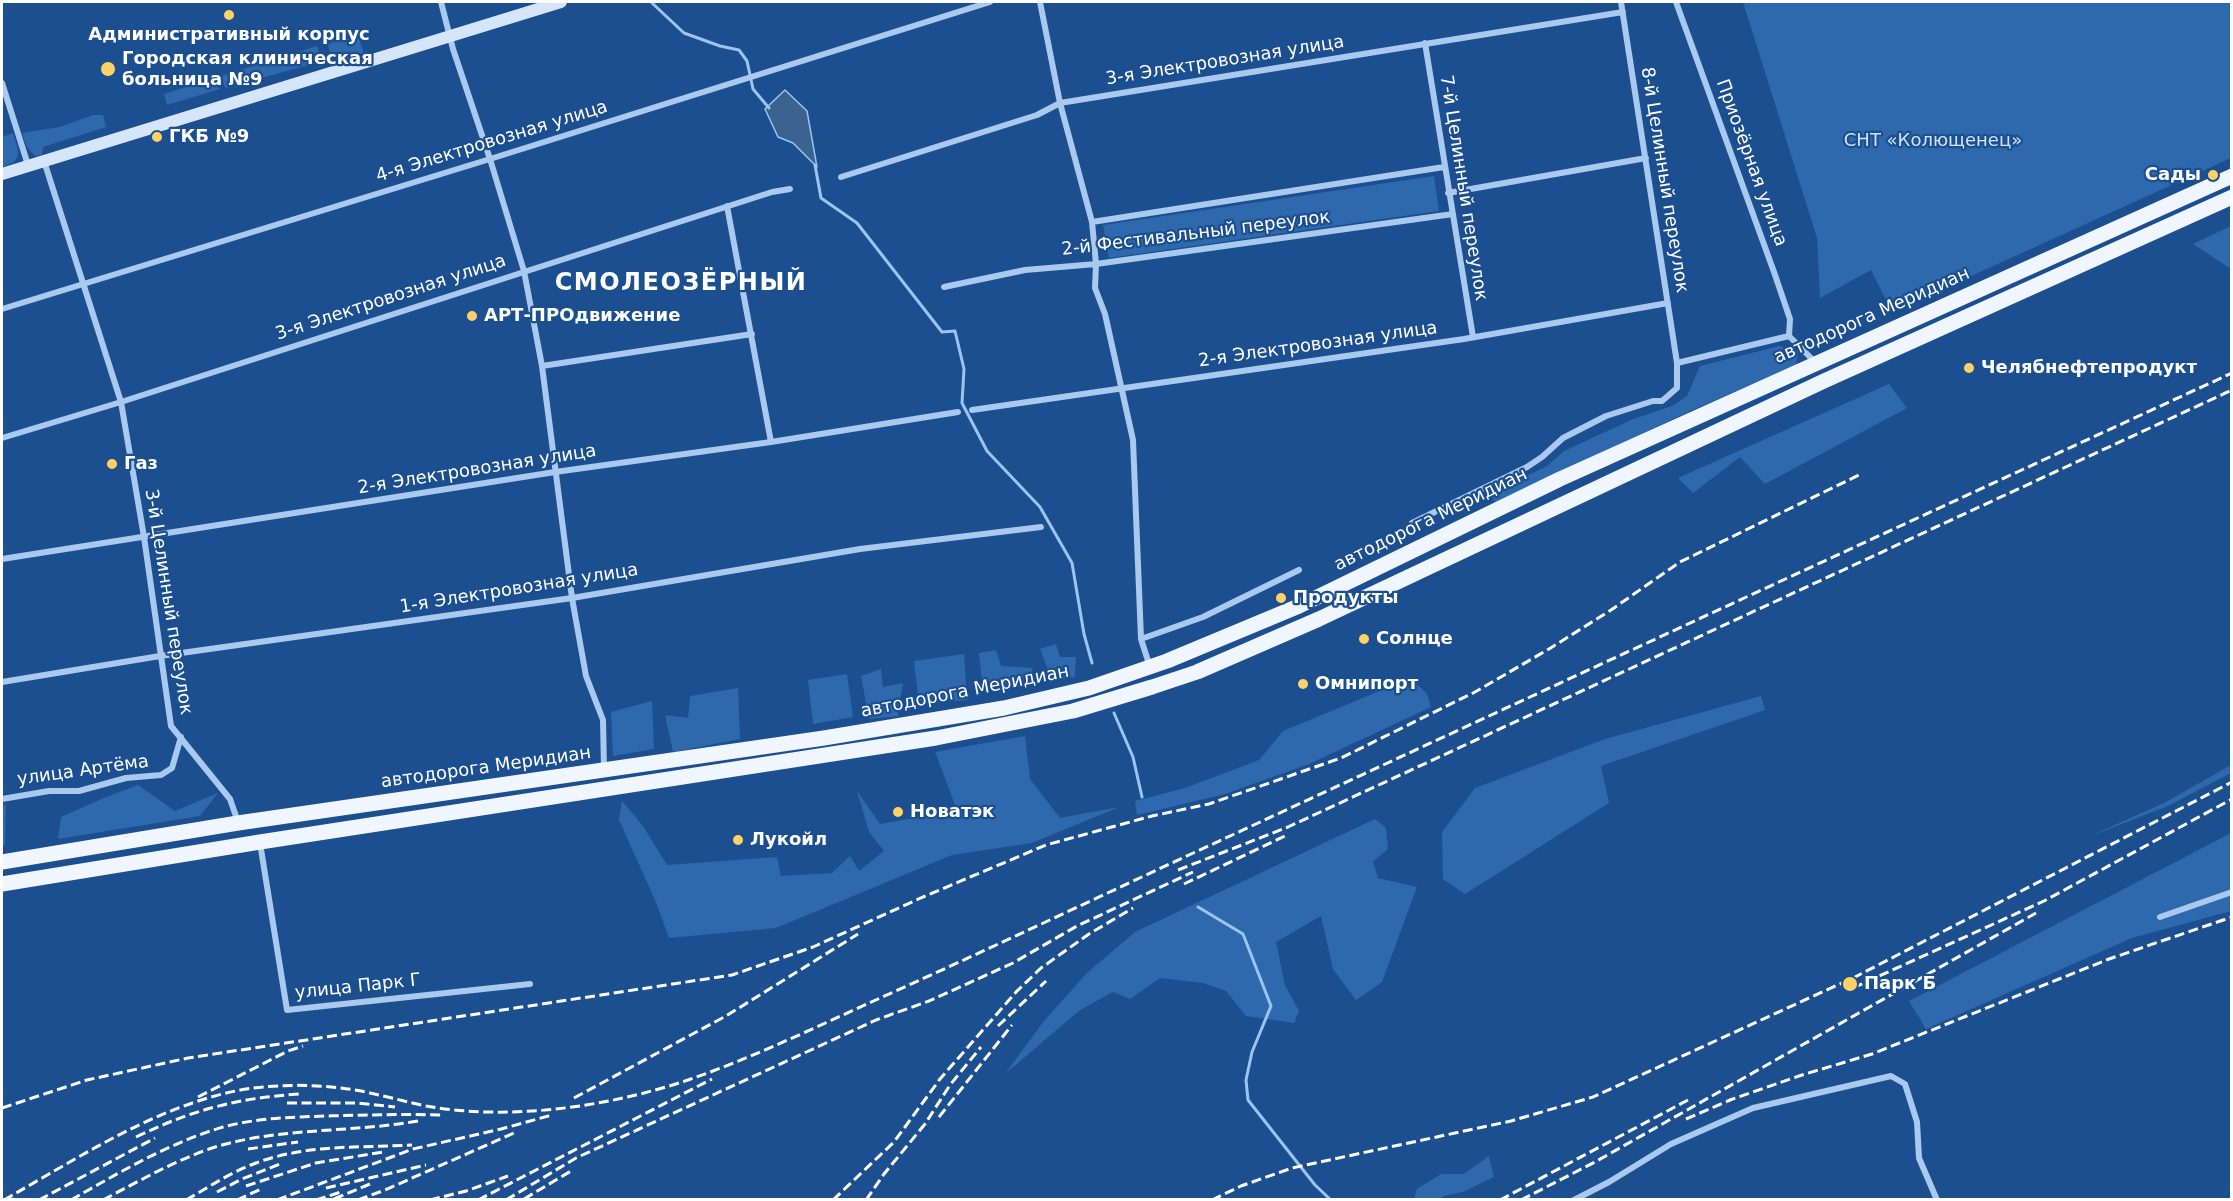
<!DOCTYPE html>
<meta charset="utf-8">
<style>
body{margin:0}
#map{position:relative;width:2233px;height:1201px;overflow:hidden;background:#1b4f8f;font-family:"DejaVu Sans",sans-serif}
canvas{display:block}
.frame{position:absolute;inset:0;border:3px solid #fff;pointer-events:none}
</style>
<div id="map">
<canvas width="2233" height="1201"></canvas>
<div class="frame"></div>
</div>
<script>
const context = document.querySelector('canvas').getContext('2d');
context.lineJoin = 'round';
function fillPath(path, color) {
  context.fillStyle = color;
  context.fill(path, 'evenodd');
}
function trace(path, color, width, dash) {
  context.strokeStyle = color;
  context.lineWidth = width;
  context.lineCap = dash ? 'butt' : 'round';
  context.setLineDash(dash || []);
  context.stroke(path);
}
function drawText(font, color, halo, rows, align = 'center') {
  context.font = font + ' "DejaVu Sans",sans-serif';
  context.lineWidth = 4.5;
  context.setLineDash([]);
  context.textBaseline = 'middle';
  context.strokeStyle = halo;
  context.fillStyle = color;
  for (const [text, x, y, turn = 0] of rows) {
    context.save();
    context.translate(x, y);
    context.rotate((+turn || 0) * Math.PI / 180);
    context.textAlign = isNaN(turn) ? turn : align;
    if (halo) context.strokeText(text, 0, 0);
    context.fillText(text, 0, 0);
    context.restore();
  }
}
fillPath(new Path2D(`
 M1743,2H2231V158L1892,312L1871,270L1820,298L1817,238Z
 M358,34L363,51L362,55L337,62L334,61L327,44Z
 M317,46L322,63L320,68L316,63L225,88L221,76Z
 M217,77L220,89L167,105L164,94Z
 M93,115H103L106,127L43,147L42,155L35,156L27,147L22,133L60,127Z
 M13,133C19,152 24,160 2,167V137Z
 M1434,176L1439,211L1109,258L1103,225Z
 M2231,226V269L2193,244Z
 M1779,346L1798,351L1796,365L1690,411L1496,503L1490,494L1547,466L1564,451L1631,420L1672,406L1687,396L1700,366Z
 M1889,384L1907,408L1765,484L1740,457L1693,493L1678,478Z
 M1056,644L1060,657H1076L1075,677L1052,680L1040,649Z
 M996,650L1001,666L1033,668L1028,685L983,691L979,653Z
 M964,654L967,700L919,704L914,661Z
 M881,669L883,687L903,683L898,716L869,719L861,676Z
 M847,674L853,717L813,724L808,680Z
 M1411,678L1427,694L1431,707L1309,764L1225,794L1137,815L1135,801L1185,788L1259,760L1283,731Z
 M738,688L740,739L673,752L665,715L688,718L690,696Z
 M1761,696L1765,710L1601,766L1609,803L1465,894L1443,879L1442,832L1475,788L1605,739Z
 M652,701L654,749L613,756L611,712Z
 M1025,736L1030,779L1060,818L1119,807L1032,843L952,855L776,928L669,938L656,902L619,820L622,801L643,826L667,865L777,857L781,876L832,873L850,856L859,871L884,851L869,832L857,791L880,824L957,810L935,752Z
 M2231,765V773L2170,805L2086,838L2166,802Z
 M138,785L175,811L218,793L200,816L58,839L61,817L104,798Z
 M6,804L5,845H2V805Z
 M1375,819L1386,828L1388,849L1373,861L1378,878L1417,887L1382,982L1356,1000L1333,969L1321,916L1276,942L1285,985L1299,1011L1294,1023L1246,1016L1226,991L1203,983L1160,978L1130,999L1113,992L1080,1010L1005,1074L1044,1021L1087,973L1135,932Z
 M2231,833V911L2132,938L1926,1029L1909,1001Z
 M1489,1156L1494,1177L1463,1192L1443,1196L1441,1199H1414L1417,1189L1441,1174H1464Z`), '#2e69ad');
const water = new Path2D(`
 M785,90L807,111L817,167L793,143L778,137L765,109Z`);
fillPath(water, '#3c6290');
trace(water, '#9cc4f0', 1.5);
trace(new Path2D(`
 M651,2L684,33L720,46L739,50L747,61L753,89L769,108
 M815,165L821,198L857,223L942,332L955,331L964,369L962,403L987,451L1040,507L1072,563L1084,634L1092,663
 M1114,713L1133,757L1142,797
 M1198,907L1243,934L1271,1006L1252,1052L1246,1080L1248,1100L1315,1185L1331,1200`), '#9cc4f0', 3);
trace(new Path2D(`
 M441,2L453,49L490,159L524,271L542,366L572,598L586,676L603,720L604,770
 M1040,2L1060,103L1092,222L1096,264L1095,288L1105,314L1133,440L1141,639L1150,667
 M1676,2L1774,272L1790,319L1789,336
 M1425,43L1473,337
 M2,83L28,165
 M44,161L121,402L144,537L171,726L230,799L238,822
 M841,177L1037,115L1060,103L1623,12
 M1448,193L1646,158
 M727,206L771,442
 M1092,222L1444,167
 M944,287L1025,270L1096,264L1453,214
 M2,309L490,159L990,2
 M1677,363L1789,336L1816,363
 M542,366L752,334
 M972,410L1464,339L1668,303
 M2,438L121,402L772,192L790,189
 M1412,523L1527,467L1542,457L1563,438L1606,416L1653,401H1662L1677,388V363L1621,2
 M2,559L555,472L771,442L958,412
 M1141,639L1203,617L1299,570
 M2,682L160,656L572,598L860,549L1041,527
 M2,799L49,791H79L126,778L161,775L172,768L181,737
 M260,843L287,1010L530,984
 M2160,917L2232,892
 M1574,1200L1609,1182L1671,1144L1753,1108L1891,1076L1905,1084L1917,1122L1919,1158L1937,1200`), '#a9c9ee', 6);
trace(new Path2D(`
 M2,174L561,2`), '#d6e6fa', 12);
trace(new Path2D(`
 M2,862L238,823L824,738L1004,708L1089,688L1167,661L1299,606L1560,479L2232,176
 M2,884L260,842L936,738L1073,711L1152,687L1197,672L1319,619L1824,381L2232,197`), '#f0f6ff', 15);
trace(new Path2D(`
 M1178,870L1288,827L2232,390
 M1184,884L1285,836
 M1853,988L2044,901L2232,799
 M998,1026L1046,981
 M198,1097L288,1051L303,1046
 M574,1098L726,1016L858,934
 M287,1103H357L395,1107
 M2,1108L87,1080L188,1058L732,975L813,947L923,897L1046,845L1152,816L1209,804L1341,758L1475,692L1549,649L1611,610L1680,562L1859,475
 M939,1117L1012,1025
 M1686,1119L1730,1100L1802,1075L1872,1054L2109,959L2232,917
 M136,1137C192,1110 237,1098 300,1094
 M248,1149L298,1142
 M246,1186L316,1163L383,1152
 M326,1188L426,1165
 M217,1192L242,1179L280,1164
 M334,1199L370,1184
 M524,1199L571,1171
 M4,1200C80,1157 159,1104 246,1089C281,1084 319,1084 355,1090C378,1094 402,1101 426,1106C509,1121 608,1107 688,1080C752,1058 816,1027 878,999C996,946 1113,890 1230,836C1564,681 1898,527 2232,373
 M39,1200L155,1138
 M71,1200C120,1172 169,1143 223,1127C257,1118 292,1117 327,1116C365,1115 403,1114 441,1115
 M103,1200C139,1181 174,1161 212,1148C278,1127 350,1133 418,1121
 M186,1200C209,1187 231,1172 256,1163C307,1144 359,1148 412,1145
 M237,1200L261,1189
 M277,1200L413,1149L501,1129L552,1115
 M316,1200L341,1192
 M358,1200L385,1190L514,1133
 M430,1200L466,1191L508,1176
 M478,1200L712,1079
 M506,1200L576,1158L876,1020L929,1001L1013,963L1077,926L1193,872
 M833,1200L894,1142L940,1079L1017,991L1041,968L1089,934L1133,908
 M866,1200L884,1174L925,1124L950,1085L981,1047
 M1212,1200L1241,1186L1292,1168L1511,1121L1593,1097L1855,977L2232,782
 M1500,1200L1688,1100
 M1521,1200L1595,1162L2036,913`), '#fff', 3, [10, 4.5]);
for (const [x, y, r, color] of [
 [229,15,6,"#ffd166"],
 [108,69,8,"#ffd166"],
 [157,137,6,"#ffd166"],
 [2213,175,6,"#ffd166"],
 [472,316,6,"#ffd166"],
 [1969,368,6,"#ffd166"],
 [112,464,6,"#ffd166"],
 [1281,598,6,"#ffd166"],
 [1364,639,6,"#ffd166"],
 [1303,684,6,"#ffd166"],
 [898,812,6,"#ffd166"],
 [738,840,6,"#ffd166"],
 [1850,984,8,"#ffd166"]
]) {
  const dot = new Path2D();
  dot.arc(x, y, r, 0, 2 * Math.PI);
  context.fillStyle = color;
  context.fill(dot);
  trace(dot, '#1b4f8f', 2);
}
drawText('bold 18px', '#fff', '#1b4f8f', [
 ["Административный корпус",229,35,"center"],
 ["Городская клиническая",122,59],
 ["больница №9",122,80],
 ["ГКБ №9",169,137],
 ["Сады",2201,175,"right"],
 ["АРТ-ПРОдвижение",484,316],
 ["Челябнефтепродукт",1981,368],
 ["Газ",124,464],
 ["Продукты",1293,598],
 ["Солнце",1376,639],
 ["Омнипорт",1315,684],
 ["Новатэк",910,812],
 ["Лукойл",750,840],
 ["Парк Б",1864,984]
], 'left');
drawText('18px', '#fff', '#1b4f8f', [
 ["3-я Электровозная улица",1225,61,-9],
 ["4-я Электровозная улица",492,142,-17],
 ["Приозёрная улица",1751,163,70],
 ["8-й Целинный переулок",1664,180,81],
 ["7-й Целинный переулок",1463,188,81],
 ["2-й Фестивальный переулок",1196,234,-7],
 ["3-я Электровозная улица",391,298,-18],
 ["автодорога Меридиан",1872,316,-24],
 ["2-я Электровозная улица",1318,345,-8],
 ["2-я Электровозная улица",477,470,-9],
 ["автодорога Меридиан",1431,520,-26],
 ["1-я Электровозная улица",519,589,-9],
 ["3-й Целинный переулок",168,602,81],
 ["автодорога Меридиан",965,692,-11],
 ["автодорога Меридиан",486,768,-8],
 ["улица Артёма",83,771,-8],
 ["улица Парк Г",358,987,-6]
]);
drawText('18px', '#cfe3fa', '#1b4f8f', [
 ["СНТ «Колющенец»",1933,141]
]);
context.letterSpacing = '1.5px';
drawText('bold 24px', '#fff', '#1b4f8f', [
 ["СМОЛЕОЗЁРНЫЙ",681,284]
]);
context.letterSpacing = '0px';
</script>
